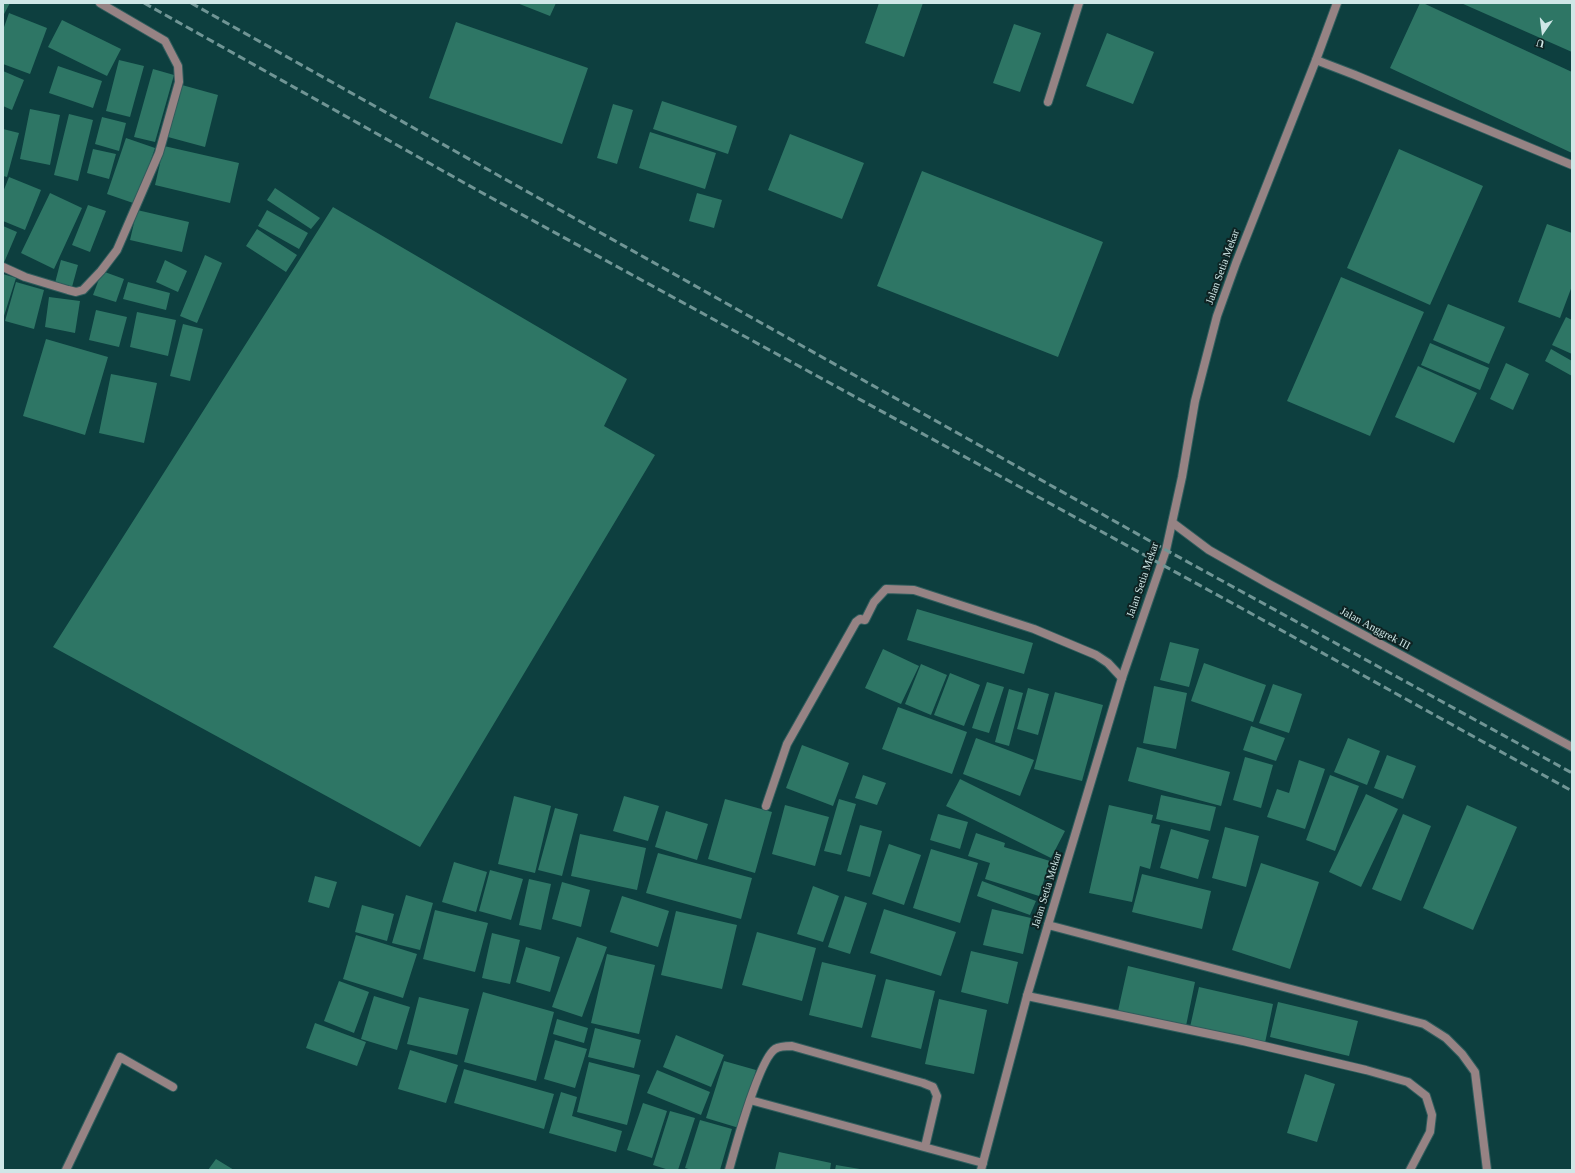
<!DOCTYPE html>
<style>
body{margin:0}
#map{position:relative;width:1575px;height:1173px;overflow:hidden;background:#0d3f3f;font-family:"Times New Roman",serif}
canvas{display:block}
.frame{position:absolute;inset:0;border:4px solid #cfe7e7;pointer-events:none}
.north{position:absolute;left:1523px;top:12px;width:40px;height:40px;-webkit-text-stroke:3px #0e2222;paint-order:stroke;rotate:194deg;font-size:11px;font-weight:700;line-height:16px;text-align:center;color:#cfe7e7}
.north::after{content:'';display:block;margin:auto;width:14px;height:18px;background:#cfe7e7;clip-path:polygon(50% 0,100% 100%,50% 72%,0 100%)}
</style>
<div id="map">
<canvas width="1575" height="1173"></canvas>
<div class="frame"></div>
<div class="north">U</div>
</div>
<script>
const context = document.querySelector('canvas').getContext('2d');
context.lineJoin = 'round';
function fillPath(path, color) {
  context.fillStyle = color;
  context.fill(path, 'evenodd');
}
function trace(path, color, width, dash) {
  context.strokeStyle = color;
  context.lineWidth = width;
  context.lineCap = dash ? 'butt' : 'round';
  context.setLineDash(dash || []);
  context.stroke(path);
}
function drawText(font, color, halo, rows, align = 'center') {
  context.font = font + ' "Times New Roman",serif';
  context.lineWidth = 4;
  context.setLineDash([]);
  context.textBaseline = 'middle';
  context.strokeStyle = halo;
  context.fillStyle = color;
  for (const [text, x, y, turn = 0] of rows) {
    context.save();
    context.translate(x, y);
    context.rotate((+turn || 0) * Math.PI / 180);
    context.textAlign = isNaN(turn) ? turn : align;
    if (halo) context.strokeText(text, 0, 0);
    context.fillText(text, 0, 0);
    context.restore();
  }
}
fillPath(new Path2D(`
 M3,3H10L3,16Z
 M517,3H556L550,16Z
 M879,3H923L904,57L865,43Z
 M1420,3H1423L1572,72V153L1390,68Z
 M1461,3H1572V52Z
 M9,13L47,28L30,74L3,64V30Z
 M62,20L121,49L107,76L48,47Z
 M456,22L588,68L562,144L429,98Z
 M1014,24L1041,33L1020,92L993,83Z
 M1107,33L1154,52L1133,104L1086,86Z
 M119,60L144,66L130,117L106,111Z
 M58,66L102,81L93,108L49,93Z
 M153,69L174,75L155,142L134,137Z
 M3,71L24,80L12,110L3,106Z
 M182,85L218,95L205,147L168,137Z
 M662,101L737,126L728,154L653,129Z
 M613,104L633,110L617,164L597,158Z
 M30,109L60,115L50,165L20,159Z
 M69,114L93,120L78,181L54,175Z
 M102,117L126,123L119,151L95,144Z
 M3,129L19,133L7,177L3,176Z
 M650,132L716,153L705,189L639,168Z
 M790,134L864,163L842,219L768,190Z
 M126,138L155,148L136,204L107,194Z
 M164,146L239,163L230,203L155,185Z
 M93,149L116,154L109,179L87,173Z
 M1399,149L1483,186L1430,305L1347,268Z
 M922,171L1103,242L1058,357L877,286Z
 M9,177L41,190L25,230L3,221V192Z
 M275,188L320,218L311,229L267,200Z
 M50,193L82,208L54,269L21,253Z
 M697,193L722,200L714,228L689,221Z
 M88,205L106,211L90,252L72,245Z
 M333,207L627,379L604,426L655,455L420,847L53,647Z
 M137,210L189,222L182,252L130,240Z
 M267,210L308,233L299,249L258,226Z
 M1547,224L1572,233V286L1560,318L1518,302Z
 M3,226L17,232L3,265Z
 M257,229L297,255L286,272L246,246Z
 M205,255L222,263L197,323L180,316Z
 M61,260L78,265L72,287L55,283Z
 M165,260L187,271L178,292L156,282Z
 M102,271L124,279L116,302L93,295Z
 M3,274L16,278L3,319Z
 M1341,277L1424,312L1370,436L1287,401Z
 M16,282L44,290L34,329L5,321Z
 M128,282L170,293L166,310L123,299Z
 M49,297L80,301L75,333L45,327Z
 M1448,304L1505,327L1489,364L1433,340Z
 M96,310L127,317L119,347L89,340Z
 M137,312L176,320L168,356L130,347Z
 M1566,317L1572,320V354L1552,345Z
 M183,324L203,329L190,381L170,376Z
 M46,339L108,357L85,435L23,416Z
 M1430,343L1489,368L1480,390L1421,365Z
 M1551,349L1572,361V376L1545,361Z
 M1506,363L1529,374L1513,410L1490,399Z
 M1418,366L1477,393L1454,443L1395,417Z
 M111,374L157,383L144,443L99,433Z
 M917,609L1033,643L1024,674L907,640Z
 M1170,642L1199,649L1189,687L1160,680Z
 M883,649L919,666L901,704L865,688Z
 M1204,663L1266,685L1253,722L1191,701Z
 M921,664L947,675L931,715L905,704Z
 M950,673L980,685L964,726L934,715Z
 M987,682L1004,687L989,733L972,728Z
 M1273,684L1302,694L1289,733L1259,723Z
 M1154,686L1187,693L1176,749L1143,743Z
 M1028,688L1049,694L1038,735L1017,729Z
 M1009,689L1023,693L1009,746L995,742Z
 M1055,692L1103,705L1082,781L1034,769Z
 M898,707L967,732L952,774L882,749Z
 M1251,726L1285,738L1276,761L1243,750Z
 M976,738L1034,760L1020,796L963,774Z
 M1348,738L1380,751L1367,785L1334,772Z
 M802,745L849,763L833,806L786,788Z
 M1137,747L1230,772L1221,806L1128,781Z
 M1387,755L1416,766L1403,799L1374,788Z
 M1245,757L1273,765L1261,808L1233,800Z
 M1299,760L1325,769L1305,829L1267,817L1277,789L1289,793Z
 M863,775L886,783L877,805L855,798Z
 M1330,775L1359,786L1335,851L1306,840Z
 M960,779L1065,831L1051,858L946,806Z
 M1366,794L1398,809L1361,887L1329,872Z
 M1161,795L1216,807L1210,831L1156,819Z
 M514,796L551,806L535,873L498,864Z
 M624,796L659,806L648,841L613,831Z
 M725,799L772,812L755,873L708,859Z
 M839,799L856,804L841,855L824,851Z
 M785,805L829,817L815,866L772,854Z
 M1109,805L1153,815L1151,823L1160,825L1150,869L1140,866L1132,902L1089,893Z
 M1467,805L1517,827L1473,930L1423,908Z
 M555,808L578,814L562,876L538,870Z
 M666,811L708,824L697,860L655,847Z
 M938,814L968,822L960,849L930,840Z
 M1403,814L1431,826L1401,901L1372,889Z
 M860,825L882,831L870,877L847,871Z
 M1225,827L1259,836L1246,887L1212,878Z
 M1171,829L1209,840L1198,879L1160,868Z
 M976,833L1005,843L1004,847L1050,861L1039,896L985,879L990,863L968,856Z
 M580,834L646,848L637,890L571,876Z
 M889,844L921,855L904,905L872,894Z
 M931,849L978,863L960,923L913,908Z
 M658,853L752,878L741,919L646,893Z
 M454,862L487,872L476,912L442,902Z
 M1261,863L1319,882L1290,969L1232,950Z
 M490,870L523,879L511,920L479,911Z
 M1142,874L1211,891L1202,929L1132,912Z
 M315,876L337,882L329,908L308,902Z
 M529,879L551,884L541,930L519,925Z
 M982,881L1036,901L1030,915L977,896Z
 M562,882L590,890L581,927L552,919Z
 M813,886L839,896L823,942L797,934Z
 M406,895L433,903L420,950L392,943Z
 M622,896L669,911L658,947L610,932Z
 M845,896L867,903L850,954L828,947Z
 M362,905L394,914L387,941L355,932Z
 M884,909L956,932L941,976L870,953Z
 M992,909L1031,918L1023,954L983,945Z
 M435,910L488,923L475,972L423,959Z
 M676,911L737,925L722,989L661,975Z
 M757,932L816,948L802,1001L742,985Z
 M492,933L520,940L510,984L482,978Z
 M356,935L417,954L403,998L343,979Z
 M577,937L607,947L582,1017L552,1007Z
 M526,947L560,957L550,992L516,982Z
 M971,951L1018,962L1008,1004L961,992Z
 M607,954L655,965L639,1034L591,1023Z
 M822,962L876,975L862,1028L809,1015Z
 M1128,966L1195,982L1186,1026L1118,1011Z
 M886,979L935,991L921,1049L871,1037Z
 M339,981L369,992L354,1033L324,1021Z
 M1199,987L1273,1004L1265,1043L1190,1027Z
 M483,992L554,1012L536,1081L464,1062Z
 M374,996L410,1007L397,1050L361,1039Z
 M419,997L469,1009L457,1055L407,1044Z
 M939,999L987,1010L974,1074L925,1064Z
 M1278,1002L1358,1021L1349,1056L1270,1037Z
 M557,1019L588,1028L584,1043L553,1034Z
 M315,1023L366,1042L357,1066L306,1048Z
 M595,1028L641,1040L634,1068L588,1057Z
 M676,1035L724,1055L711,1087L663,1067Z
 M555,1040L587,1049L575,1088L544,1079Z
 M410,1050L458,1065L446,1103L398,1089Z
 M724,1061L756,1070L739,1128L706,1118Z
 M589,1062L640,1075L627,1125L577,1112Z
 M464,1069L554,1094L544,1129L454,1103Z
 M657,1070L710,1092L701,1115L647,1093Z
 M1305,1074L1335,1084L1317,1142L1287,1133Z
 M561,1092L577,1097L572,1116L622,1131L616,1152L549,1133Z
 M643,1103L667,1111L652,1158L627,1150Z
 M670,1111L695,1118L678,1170H669L653,1165Z
 M700,1120L732,1129L720,1170H692L685,1168Z
 M779,1152L831,1163L830,1170H775Z
 M216,1159L234,1170H208Z
 M836,1165L860,1169V1170H835Z`), '#2e7665');
const service = new Path2D(`
 M1048,102L1079,3
 M1048,925L1424,1024L1446,1038L1462,1054L1475,1072L1487,1170`);
const minor = new Path2D(`
 M1316,60L1355,75L1572,165
 M3,267L25,277L68,290L76,292L83,290L101,271L117,250L159,153L179,82L178,66L165,41L100,3
 M1173,523L1209,550L1269,584L1572,747
 M766,806L787,744L856,622L860,619L865,620L874,602L886,589L914,590L1034,629L1096,655L1108,663L1122,678
 M1027,996L1243,1041L1366,1070L1408,1082L1426,1096L1432,1115L1430,1132L1410,1170
 M750,1100L983,1163
 M66,1170L120,1057L173,1087
 M729,1170C735,1148 759,1060 775,1049C780,1046 786,1046 792,1046L923,1083L933,1087L937,1096L925,1147`);
const tertiary = new Path2D(`
 M981,1170L1027,996L1048,925L1122,678L1166,550L1182,477L1195,401L1217,316L1236,263L1316,60L1337,3`);
trace(service, '#305d5d', 10);
trace(minor, '#305d5d', 10);
trace(tertiary, '#305d5d', 10);
trace(service, '#968384', 8);
trace(minor, '#968384', 8);
trace(tertiary, '#968384', 8);
trace(new Path2D(`
 M144,3L477,190L1243,609L1572,791
 M191,3L1166,550L1572,773`), '#709595', 3, [8, 4]);
drawText('11px', '#cfe7e7', '#0e2222', [
 ["Jalan Setia Mekar",1223,267,-70],
 ["Jalan Setia Mekar",1143,580,-71],
 ["Jalan Anggrek III",1375,629,28],
 ["Jalan Setia Mekar",1047,890,-73]
]);
</script>
